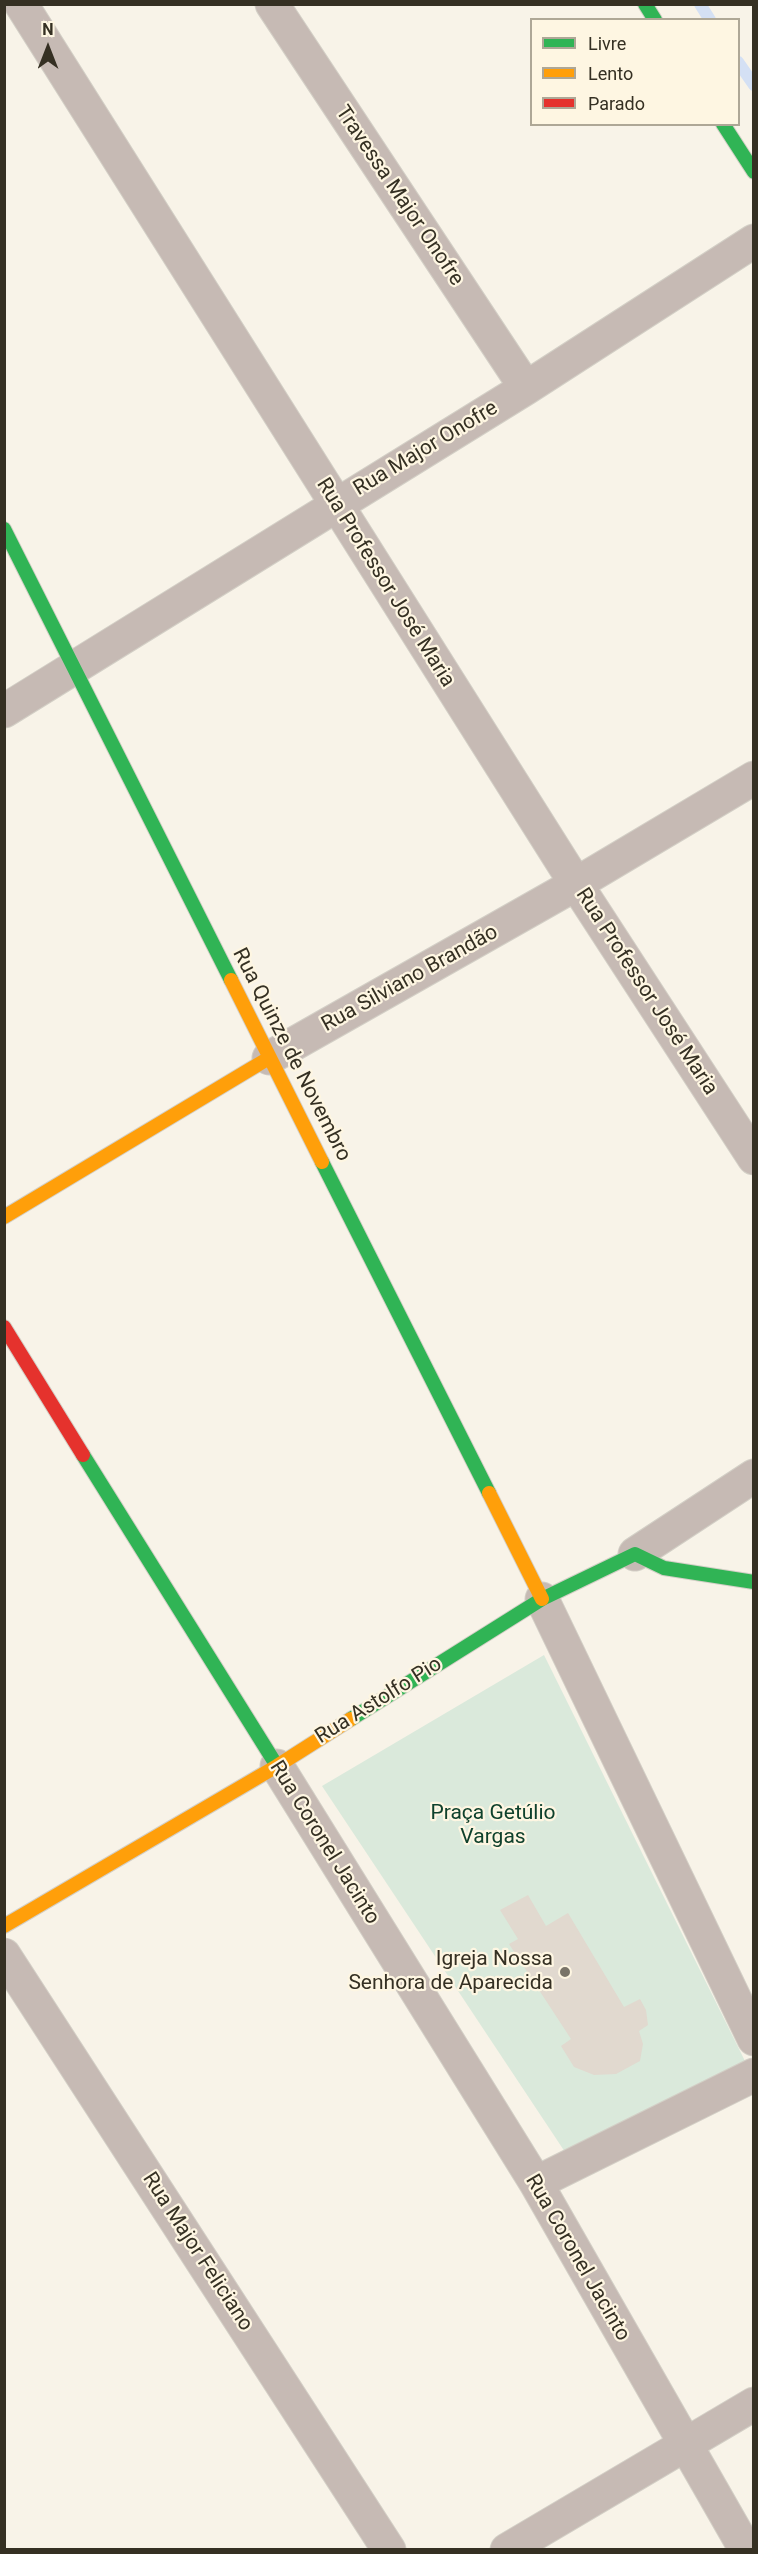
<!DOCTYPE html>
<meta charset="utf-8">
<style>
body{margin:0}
#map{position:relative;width:758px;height:2554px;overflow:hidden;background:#f8f3e8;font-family:Roboto,sans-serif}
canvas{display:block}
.frame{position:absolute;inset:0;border:6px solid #353023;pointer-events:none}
.legend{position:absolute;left:530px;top:18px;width:210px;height:108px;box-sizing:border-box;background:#fef6e2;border:2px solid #aea796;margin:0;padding:8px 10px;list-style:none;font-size:18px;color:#353023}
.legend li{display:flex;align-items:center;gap:12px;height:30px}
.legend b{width:30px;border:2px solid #aea796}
.north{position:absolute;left:18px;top:18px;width:60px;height:60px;-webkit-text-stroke:4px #fef6e2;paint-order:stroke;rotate:0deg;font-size:16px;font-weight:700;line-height:24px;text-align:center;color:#353023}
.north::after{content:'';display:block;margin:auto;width:21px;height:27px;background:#353023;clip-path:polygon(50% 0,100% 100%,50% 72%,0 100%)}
</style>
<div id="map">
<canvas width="758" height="2554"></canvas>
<div class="frame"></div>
<ul class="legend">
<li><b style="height:8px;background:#30b455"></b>Livre</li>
<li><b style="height:8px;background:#ff9f0a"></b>Lento</li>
<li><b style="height:8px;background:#e5322d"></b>Parado</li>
</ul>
<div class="north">N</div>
</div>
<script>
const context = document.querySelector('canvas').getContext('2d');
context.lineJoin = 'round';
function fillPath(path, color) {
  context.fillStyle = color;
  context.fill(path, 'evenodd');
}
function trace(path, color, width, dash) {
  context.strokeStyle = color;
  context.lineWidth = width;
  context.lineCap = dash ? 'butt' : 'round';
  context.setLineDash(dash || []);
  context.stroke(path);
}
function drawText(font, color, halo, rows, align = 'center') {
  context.font = font + ' Roboto,sans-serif';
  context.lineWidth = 4.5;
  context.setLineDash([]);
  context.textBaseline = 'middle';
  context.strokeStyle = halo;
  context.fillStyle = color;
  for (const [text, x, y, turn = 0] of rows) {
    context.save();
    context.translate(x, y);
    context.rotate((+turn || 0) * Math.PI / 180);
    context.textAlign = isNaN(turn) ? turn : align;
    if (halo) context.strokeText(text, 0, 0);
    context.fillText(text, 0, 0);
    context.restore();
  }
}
fillPath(new Path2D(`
 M544,1655L745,2061L565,2152L322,1786Z`), '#dae9db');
trace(new Path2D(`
 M700,4L710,20
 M738,62L754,85`), '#d4e0f4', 12);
fillPath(new Path2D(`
 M528,1895L546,1926L568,1913L624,2007L640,1999L646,2010L648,2025L639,2031L643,2044L640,2061L616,2074L594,2075L574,2067L561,2046L571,2039L509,1944L518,1939L500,1910Z`), '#e1d9cf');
const street = new Path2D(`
 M21,4L576,884L754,1158
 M272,4L526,388
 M4,711L526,388L754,241
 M269,1058L576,884L754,778
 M635,1554L754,1476
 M542,1599L754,2039
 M277,1766L536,2183L746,2550
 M4,1955L389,2550
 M536,2183L754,2075
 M507,2550L754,2404`);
const fast = new Path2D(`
 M645,4L655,20
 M723,124L754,172
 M4,529L231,980
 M322,1162L489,1493
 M83,1455L277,1766
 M351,1719L542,1599L635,1554L664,1568L754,1582`);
const slow = new Path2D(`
 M231,980L322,1162
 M4,1217L269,1058
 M489,1493L542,1599
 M4,1926L277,1766L351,1719`);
const jam = new Path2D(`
 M4,1327L83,1455`);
trace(street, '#d3cfc6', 35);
trace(fast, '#d3cfc6', 16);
trace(slow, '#d3cfc6', 16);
trace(jam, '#d3cfc6', 16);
trace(street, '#c6bab4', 33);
trace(fast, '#30b455', 14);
trace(slow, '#ff9f0a', 14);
trace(jam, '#e5322d', 14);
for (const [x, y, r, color] of [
 [565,1972,6,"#797468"]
]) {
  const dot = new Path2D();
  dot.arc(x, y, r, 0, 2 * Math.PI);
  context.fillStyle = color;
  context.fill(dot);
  trace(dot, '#fef6e2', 2);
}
drawText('21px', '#353023', '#fef6e2', [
 ["Travessa Major Onofre",399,196,56],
 ["Rua Major Onofre",426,449,-31],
 ["Rua Professor José Maria",385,583,58],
 ["Rua Silviano Brandão",410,979,-29],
 ["Rua Professor José Maria",646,992,57],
 ["Rua Quinze de Novembro",291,1055,63],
 ["Rua Astolfo Pio",379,1701,-32],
 ["Rua Coronel Jacinto",324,1843,58],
 ["Rua Major Feliciano",197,2252,57],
 ["Rua Coronel Jacinto",577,2258,60]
]);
drawText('21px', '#0f412c', '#fef6e2', [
 ["Praça Getúlio",493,1814],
 ["Vargas",493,1838]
]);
drawText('21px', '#353023', '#fef6e2', [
 ["Igreja Nossa",553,1960],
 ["Senhora de Aparecida",553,1984]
], 'right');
</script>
